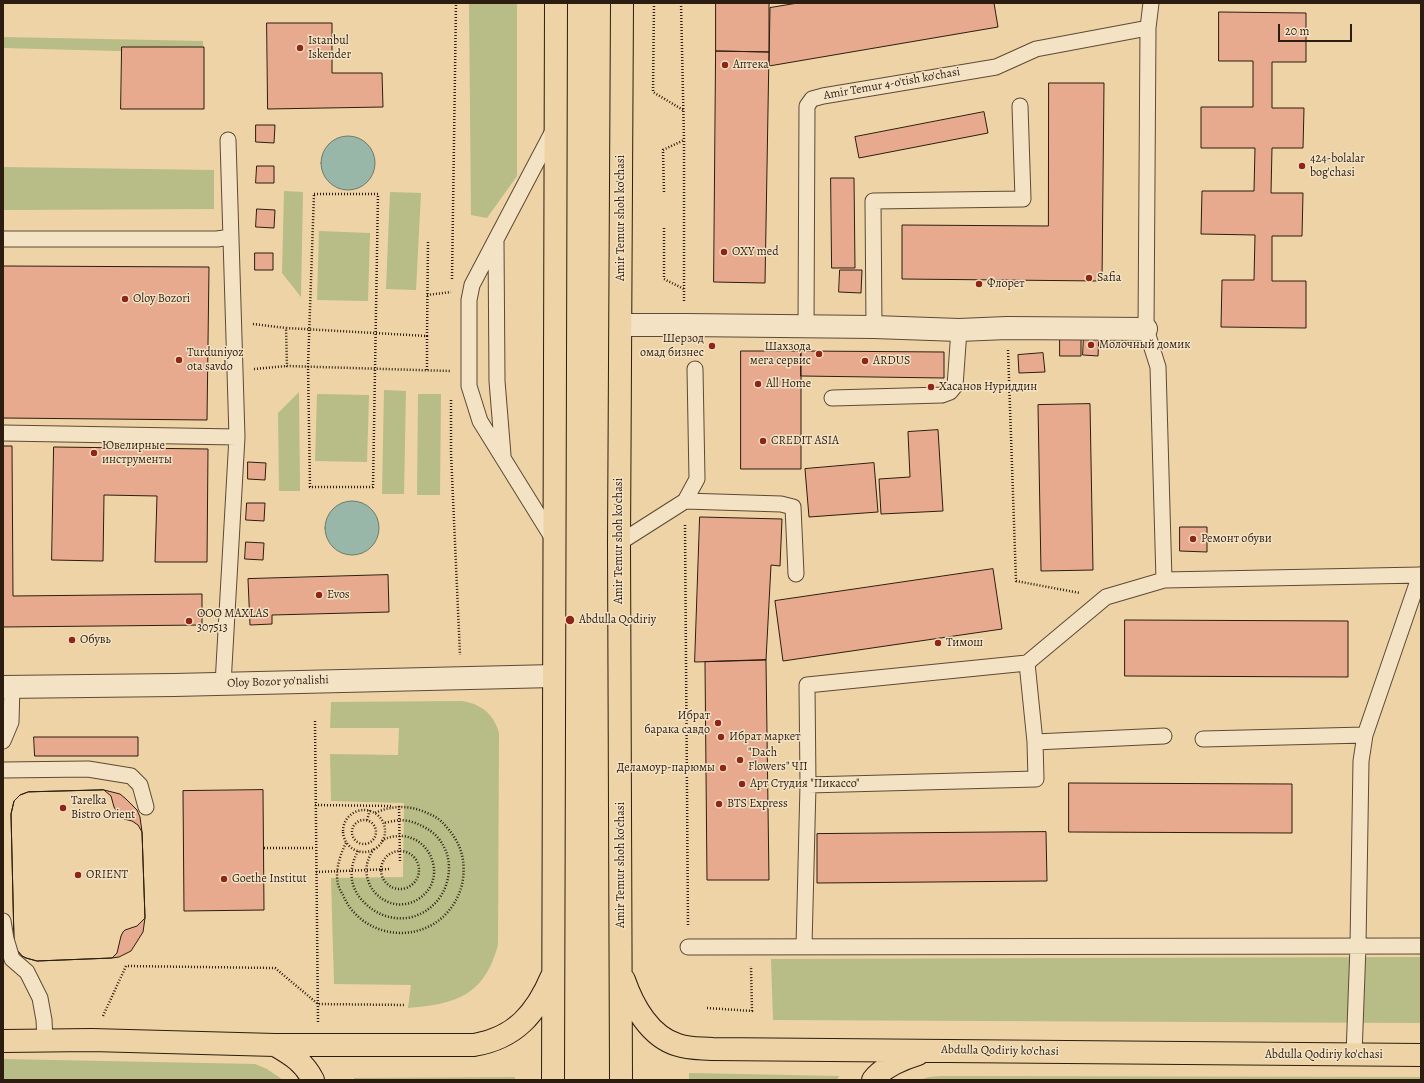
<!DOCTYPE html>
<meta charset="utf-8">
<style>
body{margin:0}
#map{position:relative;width:1424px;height:1083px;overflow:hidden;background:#edd3a5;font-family:Alegreya,serif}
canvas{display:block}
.frame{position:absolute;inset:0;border:4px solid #2d1d10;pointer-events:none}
.scale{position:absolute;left:1278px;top:24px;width:74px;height:18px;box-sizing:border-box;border:2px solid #2d1d10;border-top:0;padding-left:5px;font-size:12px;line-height:14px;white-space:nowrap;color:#2d1d10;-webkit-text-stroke:3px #f3e2c4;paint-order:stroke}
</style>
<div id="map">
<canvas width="1424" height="1083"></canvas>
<div class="frame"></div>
<div class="scale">20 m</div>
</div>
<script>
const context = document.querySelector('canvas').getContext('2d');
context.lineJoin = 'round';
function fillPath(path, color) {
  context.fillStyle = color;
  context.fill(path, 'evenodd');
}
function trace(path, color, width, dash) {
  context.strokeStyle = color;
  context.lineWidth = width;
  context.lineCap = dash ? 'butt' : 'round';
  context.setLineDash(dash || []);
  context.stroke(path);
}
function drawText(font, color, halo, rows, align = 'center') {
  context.font = font + ' Alegreya,serif';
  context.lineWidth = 3;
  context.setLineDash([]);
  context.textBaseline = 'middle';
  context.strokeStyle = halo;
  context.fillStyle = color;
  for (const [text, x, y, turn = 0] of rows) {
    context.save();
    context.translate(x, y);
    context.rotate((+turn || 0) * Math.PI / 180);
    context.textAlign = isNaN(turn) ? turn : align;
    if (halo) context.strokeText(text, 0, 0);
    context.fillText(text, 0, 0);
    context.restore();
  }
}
fillPath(new Path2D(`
 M469,3H517V176L487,218L471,215Z
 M3,37L203,41L204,88L197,96L194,53L3,48Z
 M3,167L214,170V209L3,210Z
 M284,191L303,192L301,297L282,273Z
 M390,192L421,193L416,290L386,289Z
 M319,231L370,233L368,301L317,300Z
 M384,390L406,391L404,494H382Z
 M299,392L300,491H279L278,413Z
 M317,394L369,395L367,462L315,461Z
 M418,394H441L440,495H417Z
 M462,701C481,704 494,714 499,733L498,945C484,996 456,1004 408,1008L411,985L334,984L331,878L403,877L404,803L331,801L330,754L398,755L399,728H330L331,702Z
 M1421,957V1023L773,1020L771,959Z
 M3,1059L255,1064L267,1069L283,1080H3Z
 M689,1073L839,1076L837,1080H689Z
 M942,1076L1421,1077V1080H919L929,1077Z
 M515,1077V1080H354V1078Z`), '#b8bc86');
const water = new Path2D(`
 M321 163a27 27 0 1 1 54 0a27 27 0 1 1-54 0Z
 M325 528a27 27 0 1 1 54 0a27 27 0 1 1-54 0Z`);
fillPath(water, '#99b7a9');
trace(water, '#6e796c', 1);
const building = new Path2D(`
 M716,3H769V52L716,51Z
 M798,3H994L998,27L769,66L770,8Z
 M1219,12L1306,13V62H1272V108H1304L1303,148H1272L1271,193H1303L1302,236H1272V281H1306V328L1221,327L1222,280H1254L1255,235L1201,234L1202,191H1254L1255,148H1201V107H1253V61H1219Z
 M267,23H332V73H382L383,107L268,109Z
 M122,47H204V109H121Z
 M716,51L769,52L765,283L714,282Z
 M1049,83H1104L1102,281L902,279V225L1048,226Z
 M984,112L988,133L859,158L855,137Z
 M256,125H275L274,143L256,142Z
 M257,166H274V183H256Z
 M831,178H854L855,268H832Z
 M257,209L275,210L274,228L256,227Z
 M255,253H273V270H255Z
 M3,266L209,267L207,420L3,418Z
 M840,270H862L861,293L839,292Z
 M1084,335H1099L1098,356L1083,355Z
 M1060,336H1081V356H1060Z
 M741,351H801V469H741Z
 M801,351L944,352V378L801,376Z
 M1043,353L1045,372L1019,373L1018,355Z
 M1090,404L1093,570L1041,571L1038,405Z
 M938,430L943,511L881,514L879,479L910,477L908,432Z
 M3,446H12L13,596L202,594V625L3,627Z
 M54,447L208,449L207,562H155L157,496L104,495L103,561L52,560Z
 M248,462L266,463L265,480L248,479Z
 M874,463L878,512L809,517L805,469Z
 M247,503H265L264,521L246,520Z
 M700,517L782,519L780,566L771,565L766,660L695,662Z
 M1180,527H1207V552L1180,551Z
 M246,542L264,543L263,560L245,559Z
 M993,569L1002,629L783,661L775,601Z
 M388,575L389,612L272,615V624L250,625L248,579Z
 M1125,620L1348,621V677L1125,676Z
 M766,660L769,880H707L705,662Z
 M34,737H138V756H35Z
 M1069,783L1292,784V833L1069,832Z
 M104,790L120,794L126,799L137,810L140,817L142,832L145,918L143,932L131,951L119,957L112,958L37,961L26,958L22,956L17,950L14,941L11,814L14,801L20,795L28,792Z
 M104,790L111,796L114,807L118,814L124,819L132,821L138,825L142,832L145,918L137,926L125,930L123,932L121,936L117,953L112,958L37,961L26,958L22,956L17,950L14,941L11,814L14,801L20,795L28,792Z
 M263,790L264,910L184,911L183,791Z
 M1046,832L1047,881L817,883V834Z`);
fillPath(building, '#e8aa8f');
trace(building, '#2d1d10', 1);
const lane = new Path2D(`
 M1151,3L1148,28L1146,329L1158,367L1164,580L1421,575
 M554,129L472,285L469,300V386L480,421L555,542
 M3,239H217L231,237
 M496,241L497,381L503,455
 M806,327L807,106L812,99L823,96L996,67L1036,49L1148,28
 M874,327L873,201L1023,199L1020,106
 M832,398L942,395L950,392L955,386L959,330
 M3,433L237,437
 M685,501L697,479L695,369
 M619,543L685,501L781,504L793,507L796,574
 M223,684L237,437L228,140
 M1203,739L1365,735
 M3,741L11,722L12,687
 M1035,742L1164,736
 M3,770L88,769L131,776L140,785L146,807
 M808,785L1036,779L1035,742L1027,663
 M3,921L6,939L12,959L27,972L40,998L44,1020L45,1040
 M804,946L808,785L807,685L1027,663L1106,597L1164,580
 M688,947L1421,946
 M1354,1055L1358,946L1361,761L1365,735L1420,575`);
const street = new Path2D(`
 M621,325H685L874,327L959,330L1007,328L1146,329
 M3,687L174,685L554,676`);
const primary = new Path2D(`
 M624,980C633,1006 650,1037 678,1045C689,1049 701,1048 712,1049L1421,1055
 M3,1041L92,1040L275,1045H474C515,1038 536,1014 552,976
 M275,1045C292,1055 304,1062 313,1080
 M553,1080L556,3
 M621,1080L619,543L622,3
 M873,1080C883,1067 902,1059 918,1054`);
trace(lane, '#5d4a35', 17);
trace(street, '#5d4a35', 24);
trace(primary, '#2d1d10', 24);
trace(new Path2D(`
 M654,3L653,92L683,110
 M681,3L684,140V302
 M664,192L663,150L684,140
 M314,194H378L373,487H310L308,366Z
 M664,228V279L684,289
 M428,242L427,336L286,328L287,366L450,371
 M452,279L456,3
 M427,295L451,292
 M253,324L286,328
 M1008,350L1016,581L1080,593
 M254,369L287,366
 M427,370V336
 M451,400V453L460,655
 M685,525L688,926
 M315,721L318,1022
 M315,805L392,806
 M399,806L400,861
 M343 831a21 21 0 1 1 42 0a21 21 0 1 1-42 0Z
 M352 832a12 12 0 1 1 24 0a12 12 0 1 1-24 0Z
 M367,820L370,810
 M346,843C340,855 335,870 338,884C339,888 341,892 343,895C360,936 415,946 446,914C455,904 461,893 463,879C466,854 458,838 440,820C436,817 432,815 427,813C410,805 392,805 375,813
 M264,848H315
 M374,849C350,881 388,920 420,898C447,879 432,837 401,836C394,836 386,837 381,842
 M381 870a19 19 0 1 1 38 0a19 19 0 1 1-38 0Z
 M358,851C349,867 349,885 361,899C373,913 389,920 407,918C454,910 465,846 422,826C415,822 406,820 399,820C394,821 388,822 384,823
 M316,872L391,869
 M707,1008L752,1011L751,966
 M103,1016L126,966L275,968L318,1004L405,1005`), '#2d1d10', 2.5, [1, 2]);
trace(lane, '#f3e2c4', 15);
trace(street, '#f3e2c4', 22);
trace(primary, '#edd3a5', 22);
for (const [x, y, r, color] of [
 [300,48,4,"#8f2418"],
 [725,65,4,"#8f2418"],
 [1302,166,4,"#8f2418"],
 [724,252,4,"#8f2418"],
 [1089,278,4,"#8f2418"],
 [979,284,4,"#8f2418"],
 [125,299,4,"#8f2418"],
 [1091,345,4,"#8f2418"],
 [712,346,4,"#8f2418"],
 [819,354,4,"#8f2418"],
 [179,360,4,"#8f2418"],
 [865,361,4,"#8f2418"],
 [758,384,4,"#8f2418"],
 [931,387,4,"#8f2418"],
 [763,441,4,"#8f2418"],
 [94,453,4,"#8f2418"],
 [1193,539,4,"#8f2418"],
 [319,595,4,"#8f2418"],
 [570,620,5,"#8f2418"],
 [189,621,4,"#8f2418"],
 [72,640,4,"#8f2418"],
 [938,643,4,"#8f2418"],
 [718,723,4,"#8f2418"],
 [721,737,4,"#8f2418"],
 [740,760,4,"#8f2418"],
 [723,768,4,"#8f2418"],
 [742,784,4,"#8f2418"],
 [719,804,4,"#8f2418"],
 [63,808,4,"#8f2418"],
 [78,875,4,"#8f2418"],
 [224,879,4,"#8f2418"]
]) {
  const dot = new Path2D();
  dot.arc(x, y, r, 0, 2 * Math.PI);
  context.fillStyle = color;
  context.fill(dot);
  trace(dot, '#f3e2c4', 1.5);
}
drawText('12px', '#2d1d10', '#f3e2c4', [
 ["Istanbul",308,41],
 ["Iskender",308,55],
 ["Аптека",733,65],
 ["424-bolalar",1310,159],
 ["bog'chasi",1310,173],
 ["OXY med",732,252],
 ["Safia",1097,278],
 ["Флорет",987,284],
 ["Oloy Bozori",133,299],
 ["Шерзод",704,339,"right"],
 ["омад бизнес",704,353,"right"],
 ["Молочный домик",1099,345],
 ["Шахзода",811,347,"right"],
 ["мега сервис",811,361,"right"],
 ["Turduniyoz",187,353],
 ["ota savdo",187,367],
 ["ARDUS",873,361],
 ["All Home",766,384],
 ["Хасанов Нуриддин",939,387],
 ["CREDIT ASIA",771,441],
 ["Ювелирные",102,446],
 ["инструменты",102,460],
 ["Ремонт обуви",1201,539],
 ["Evos",327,595],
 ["OOO MAXLAS",197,614],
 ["307513",197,628],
 ["Abdulla Qodiriy",579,620],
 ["Обувь",80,640],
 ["Тимош",946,643],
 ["Ибрат",710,716,"right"],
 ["барака савдо",710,730,"right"],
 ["Ибрат маркет",729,737],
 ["\"Dach",748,753],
 ["Flowers\" ЧП",748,767],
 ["Деламоур-парюмы",715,768,"right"],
 ["Арт Студия \"Пикассо\"",750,784],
 ["Tarelka",71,801],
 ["Bistro Orient",71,815],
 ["BTS Express",727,804],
 ["ORIENT",86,875],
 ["Goethe Institut",232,879]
], 'left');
drawText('12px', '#2d1d10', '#f3e2c4', [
 ["Amir Temur 4-o'tish ko'chasi",892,84,-10],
 ["Amir Temur shoh ko'chasi",621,218,-90],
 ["Amir Temur shoh ko'chasi",619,541,-90],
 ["Oloy Bozor yo'nalishi",278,682,-2],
 ["Amir Temur shoh ko'chasi",621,865,-90],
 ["Abdulla Qodiriy ko'chasi",1000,1051,1],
 ["Abdulla Qodiriy ko'chasi",1324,1055]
]);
</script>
